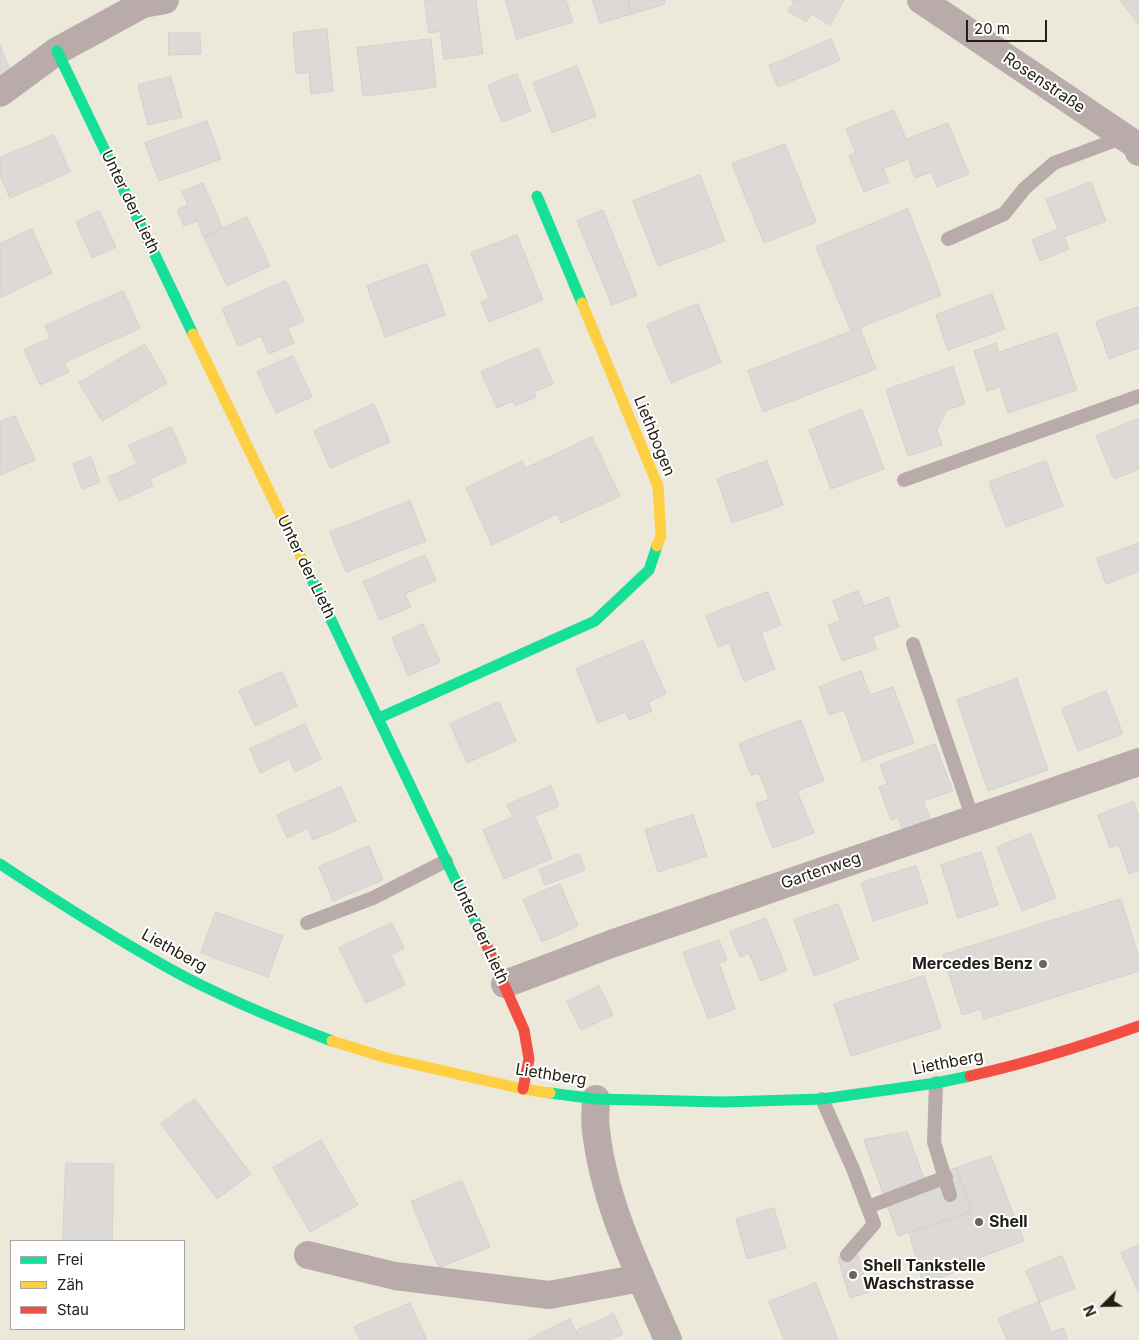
<!DOCTYPE html>
<meta charset="utf-8">
<style>
body{margin:0}
#map{position:relative;width:1139px;height:1340px;overflow:hidden;background:#ece9da;font-family:Inter,sans-serif}
canvas{display:block}
.legend{position:absolute;left:10px;top:1240px;width:175px;height:90px;box-sizing:border-box;background:#fff;border:1px solid #a7a6a2;margin:0;padding:6px 9px;list-style:none;font-size:15px;color:#222016}
.legend li{display:flex;align-items:center;gap:10px;height:25px}
.legend b{width:25px;border:1px solid #a7a6a2}
.north{position:absolute;left:1079px;top:1280px;width:50px;height:50px;-webkit-text-stroke:4px #fff;paint-order:stroke;rotate:247deg;font-size:14px;font-weight:700;line-height:20px;text-align:center;color:#222016}
.north::after{content:'';display:block;margin:auto;width:18px;height:22px;background:#222016;clip-path:polygon(50% 0,100% 100%,50% 72%,0 100%)}
.scale{position:absolute;left:966px;top:20px;width:81px;height:22px;box-sizing:border-box;border:2px solid #222016;border-top:0;padding-left:6px;font-size:15px;line-height:18px;white-space:nowrap;color:#222016;-webkit-text-stroke:4px #fff;paint-order:stroke}
</style>
<div id="map">
<canvas width="1139" height="1340"></canvas>
<ul class="legend">
<li><b style="height:6px;background:#16e098"></b>Frei</li>
<li><b style="height:6px;background:#ffcf43"></b>Zäh</li>
<li><b style="height:6px;background:#f24e42"></b>Stau</li>
</ul>
<div class="north">N</div>
<div class="scale">20 m</div>
</div>
<script>
const context = document.querySelector('canvas').getContext('2d');
context.lineJoin = 'round';
function fillPath(path, color) {
  context.fillStyle = color;
  context.fill(path, 'evenodd');
}
function trace(path, color, width, dash) {
  context.strokeStyle = color;
  context.lineWidth = width;
  context.lineCap = dash ? 'butt' : 'round';
  context.setLineDash(dash || []);
  context.stroke(path);
}
function drawText(font, color, halo, rows, align = 'center') {
  context.font = font + ' Inter,sans-serif';
  context.lineWidth = 4;
  context.setLineDash([]);
  context.textBaseline = 'middle';
  context.strokeStyle = halo;
  context.fillStyle = color;
  for (const [text, x, y, turn = 0] of rows) {
    context.save();
    context.translate(x, y);
    context.rotate((+turn || 0) * Math.PI / 180);
    context.textAlign = isNaN(turn) ? turn : align;
    if (halo) context.strokeText(text, 0, 0);
    context.fillText(text, 0, 0);
    context.restore();
  }
}
const building = new Path2D(`
 M425,0H476L483,54L444,59L440,31L429,33Z
 M506,0H566L573,22L517,39Z
 M593,0H628L632,14L600,23Z
 M628,0H664L665,4L632,14Z
 M791,0H844L830,25L811,14L806,22L788,11L794,2Z
 M1120,0H1139V24Z
 M327,29L333,91L311,94L309,72L296,74L293,33Z
 M169,33H200L201,54L169,55Z
 M431,39L436,87L363,96L357,48Z
 M831,39L840,60L778,87L769,66Z
 M0,46L11,72L0,77Z
 M577,66L596,116L552,133L533,83Z
 M517,74L531,111L502,122L488,86Z
 M171,77L182,117L148,125L138,85Z
 M894,110L906,139L948,123L969,174L937,187L931,172L915,178L908,159L883,169L889,182L864,192L849,156L856,153L846,129Z
 M207,121L221,159L159,181L145,143Z
 M54,135L70,172L10,198L0,175V158Z
 M785,144L816,222L764,243L732,164Z
 M700,175L725,241L658,266L633,201Z
 M1091,182L1106,221L1064,237L1069,249L1040,261L1032,240L1058,229L1046,200Z
 M203,183L223,229L204,237L197,221L184,226L177,210L188,205L182,192Z
 M908,209L941,295L851,331L816,247Z
 M603,210L637,295L612,305L577,221Z
 M99,211L116,247L92,258L76,222Z
 M247,217L270,266L227,286L204,237Z
 M32,229L52,273L1,297L0,294V244Z
 M517,235L543,300L489,322L481,302L489,298L471,253Z
 M427,264L445,315L385,337L367,286Z
 M286,281L304,321L288,328L294,343L269,354L261,336L238,346L222,309Z
 M123,291L140,328L64,363L69,372L40,385L24,350L50,338L45,326Z
 M992,294L1005,329L948,350L936,315Z
 M698,304L721,362L671,383L647,325Z
 M1138,307L1139,348L1109,359L1096,322Z
 M860,328L876,369L763,412L748,371Z
 M1057,333L1077,390L1008,413L1000,387L987,391L974,351L996,343L998,352Z
 M145,344L167,383L102,421L79,383Z
 M538,348L553,384L534,392L536,397L515,406L513,401L497,408L481,372Z
 M293,356L312,397L276,413L257,372Z
 M953,367L965,404L947,410L937,429L942,445L908,456L886,390Z
 M374,404L390,442L330,468L314,431Z
 M862,410L884,469L831,489L809,430Z
 M15,416L35,460L0,475V422Z
 M1139,419V469L1114,479L1096,436Z
 M171,427L187,462L149,479L153,486L119,501L108,477L137,464L129,446Z
 M592,437L620,496L561,523L557,514L492,545L466,488L522,461L525,468Z
 M91,457L100,482L82,489L73,464Z
 M767,461L783,505L732,523L717,479Z
 M1046,461L1063,506L1006,527L989,482Z
 M410,501L426,541L346,572L330,532Z
 M1139,543V571L1106,584L1097,559Z
 M425,555L436,580L405,594L411,607L380,620L363,582Z
 M858,591L864,606L888,597L899,627L872,637L877,649L842,661L828,625L840,621L833,601Z
 M768,592L781,625L761,633L775,669L744,681L729,643L718,647L706,616Z
 M423,624L440,662L408,676L392,638Z
 M643,641L666,694L648,702L652,711L629,720L626,712L598,723L576,669Z
 M861,671L870,695L893,687L914,743L863,761L844,710L829,715L819,687Z
 M282,672L297,706L255,726L239,691Z
 M1017,679L1048,770L988,791L957,700Z
 M1106,691L1123,734L1078,751L1062,709Z
 M499,702L516,741L467,763L450,724Z
 M801,720L824,781L797,791L814,833L773,848L756,804L769,799L759,773L751,775L739,744Z
 M305,724L321,759L295,772L289,759L260,773L250,749Z
 M935,744L953,791L923,801L933,826L905,836L898,817L891,820L879,787L887,784L880,765Z
 M551,786L559,806L535,816L552,858L504,879L483,830L513,817L507,805Z
 M341,787L356,821L313,840L308,828L287,838L277,815Z
 M1134,802L1139,817V870L1129,874L1119,845L1110,848L1098,815Z
 M693,815L707,856L658,872L645,830Z
 M1031,834L1056,898L1022,911L997,847Z
 M369,846L383,880L333,901L319,867Z
 M981,852L998,905L958,918L941,865Z
 M579,854L585,870L545,885L539,870Z
 M916,866L928,903L873,921L861,883Z
 M560,884L578,926L542,942L523,900Z
 M1121,899L1139,958V971L984,1019L981,1009L962,1015L943,955Z
 M838,904L859,959L814,976L794,920Z
 M216,912L283,936L268,977L201,953Z
 M766,918L787,970L761,981L749,953L740,957L730,932Z
 M392,923L404,948L391,955L405,985L366,1003L339,948Z
 M719,940L727,960L719,963L735,1009L708,1019L683,953Z
 M924,976L941,1028L851,1056L834,1004Z
 M599,986L613,1015L581,1030L567,1002Z
 M195,1099L251,1174L217,1199L161,1124Z
 M907,1132L924,1178L956,1168L972,1211L898,1236L864,1140Z
 M321,1140L358,1205L310,1232L273,1168Z
 M991,1156L1024,1241L968,1262L969,1267L923,1284L909,1232L972,1211L956,1168Z
 M66,1163L114,1164L112,1241H63Z
 M462,1181L490,1247L439,1268L411,1202Z
 M774,1208L786,1248L747,1259L736,1219Z
 M1139,1245V1293L1121,1253Z
 M857,1252L869,1292L850,1298L838,1258Z
 M1062,1256L1075,1288L1039,1302L1026,1271Z
 M816,1283L838,1340H784L769,1302Z
 M1039,1302L1051,1333L1063,1328L1068,1340H1007L998,1319Z
 M410,1303L427,1340H360L354,1327Z
 M614,1314L623,1334L610,1340H580L576,1331Z
 M570,1319L580,1340H527Z`);
fillPath(building, '#dcd9d7');
trace(building, '#d3d0cd', 1);
trace(new Path2D(`
 M948,239L1004,214L1025,188L1054,163L1124,137
 M904,480L1139,396
 M913,644L973,819
 M307,923L373,898L446,861
 M936,1083L934,1142L950,1195
 M822,1099L853,1169L874,1224L847,1255
 M868,1207L946,1177`), '#b8abaa', 14);
trace(new Path2D(`
 M921,0L1136,145L1139,152
 M0,93L57,51L143,4L165,0
 M505,984L611,944L1139,762
 M596,1099C596,1109 594,1120 596,1130C604,1204 639,1272 668,1340
 M308,1255L395,1276L549,1295L641,1278`), '#b8abaa', 28);
trace(new Path2D(`
 M57,51L193,334
 M537,196L582,303
 M302,559L486,944
 M379,718L595,621L649,570L657,546
 M0,864C56,901 113,937 172,970C223,998 277,1020 332,1041
 M550,1093L596,1099L724,1102L822,1099L936,1083L970,1076`), '#16e098', 11);
trace(new Path2D(`
 M582,303L658,486L661,536L657,546
 M193,334L302,559
 M332,1041L387,1058L523,1089L550,1093`), '#ffcf43', 11);
trace(new Path2D(`
 M486,944L524,1030L529,1059L523,1089
 M970,1076C1028,1063 1083,1046 1139,1026`), '#f24e42', 11);
for (const [x, y, r, color] of [
 [1043,964,5,"#69665b"],
 [979,1222,5,"#69665b"],
 [853,1275,5,"#69665b"]
]) {
  const dot = new Path2D();
  dot.arc(x, y, r, 0, 2 * Math.PI);
  context.fillStyle = color;
  context.fill(dot);
  trace(dot, '#fff', 2);
}
drawText('16px', '#222016', '#fff', [
 ["Rosenstraße",1044,83,34],
 ["Unter der Lieth",130,202,64],
 ["Liethbogen",654,436,68],
 ["Unter der Lieth",306,567,64],
 ["Gartenweg",821,871,-19],
 ["Unter der Lieth",480,932,65],
 ["Liethberg",174,951,29],
 ["Liethberg",948,1063,-11],
 ["Liethberg",551,1075,9]
]);
drawText('bold 16px', '#222016', '#fff', [
 ["Mercedes Benz",1033,964,"right"],
 ["Shell",989,1222],
 ["Shell Tankstelle",863,1266],
 ["Waschstrasse",863,1284]
], 'left');
</script>
